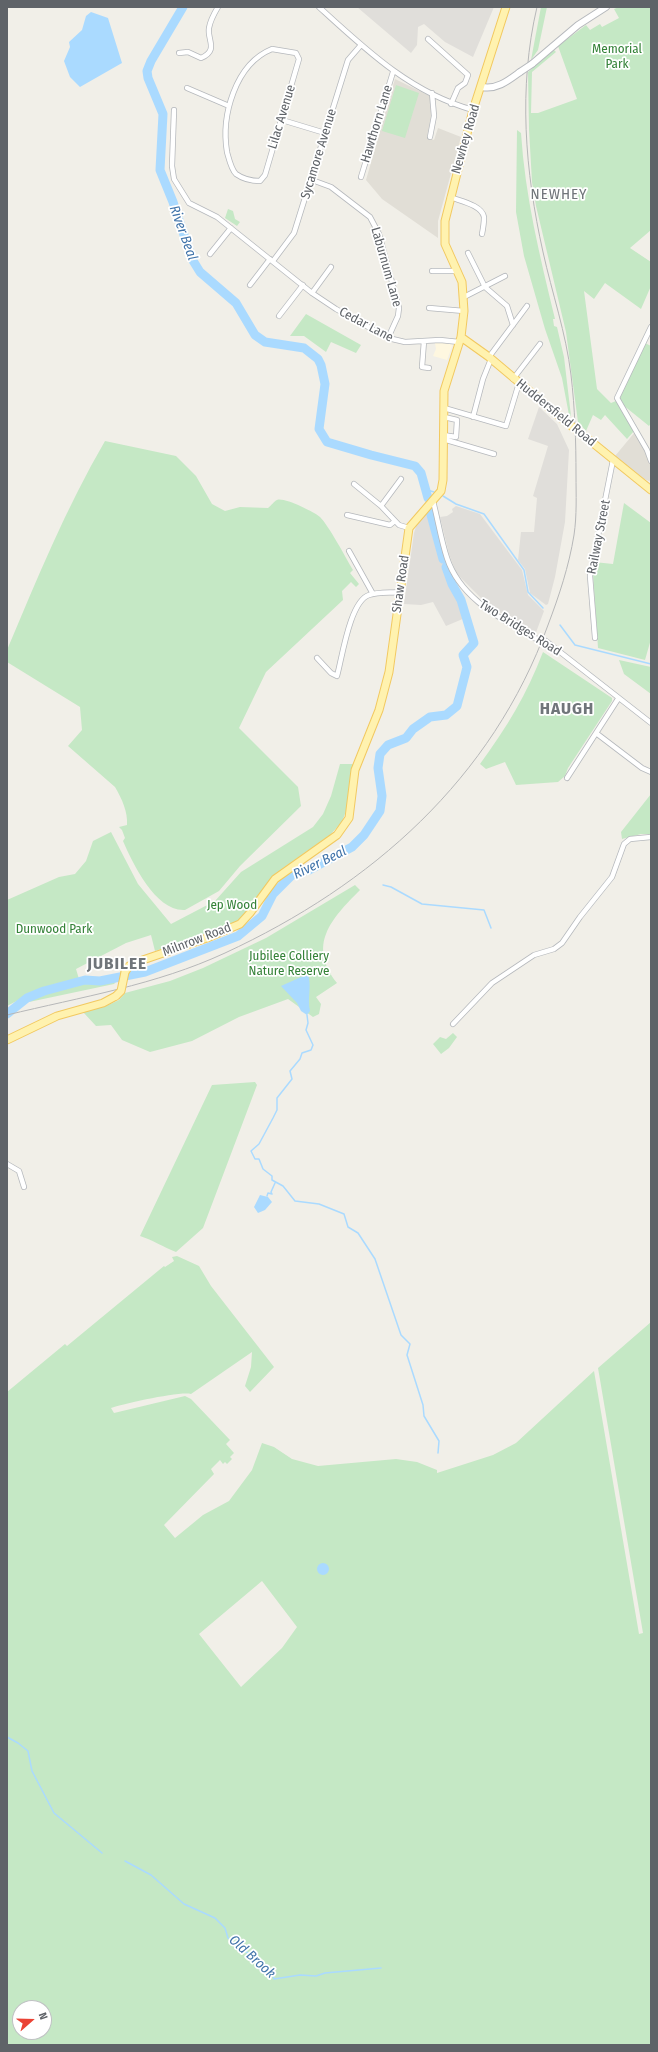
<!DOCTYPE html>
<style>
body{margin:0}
#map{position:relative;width:658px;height:2052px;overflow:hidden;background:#f1efe8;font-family:"Fira Sans Condensed",sans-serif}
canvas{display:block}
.frame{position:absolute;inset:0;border:8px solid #5f6368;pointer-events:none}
.north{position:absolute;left:12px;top:2000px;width:40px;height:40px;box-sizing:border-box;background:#fff;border:1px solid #bfc1c3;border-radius:50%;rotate:70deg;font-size:11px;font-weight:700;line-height:16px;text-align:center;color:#5f6368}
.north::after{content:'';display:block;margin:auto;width:14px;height:18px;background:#ea4335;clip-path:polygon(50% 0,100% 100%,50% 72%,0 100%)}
</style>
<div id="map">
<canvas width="658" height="2052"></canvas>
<div class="frame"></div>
<div class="north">N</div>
</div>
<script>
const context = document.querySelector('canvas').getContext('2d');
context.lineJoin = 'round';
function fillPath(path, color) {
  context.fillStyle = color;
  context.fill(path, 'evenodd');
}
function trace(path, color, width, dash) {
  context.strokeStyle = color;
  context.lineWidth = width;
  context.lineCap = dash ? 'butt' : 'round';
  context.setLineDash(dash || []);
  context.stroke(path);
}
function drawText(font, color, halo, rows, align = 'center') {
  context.font = font + ' "Fira Sans Condensed",sans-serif';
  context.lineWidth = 3.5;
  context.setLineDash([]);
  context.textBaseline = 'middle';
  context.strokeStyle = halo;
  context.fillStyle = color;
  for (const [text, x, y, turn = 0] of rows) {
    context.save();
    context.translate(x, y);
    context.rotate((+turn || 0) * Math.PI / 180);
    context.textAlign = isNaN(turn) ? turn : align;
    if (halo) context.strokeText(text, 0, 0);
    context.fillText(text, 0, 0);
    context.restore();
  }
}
fillPath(new Path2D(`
 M447,342L453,344L447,360L433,356L436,349L435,343Z`), '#fef7e0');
fillPath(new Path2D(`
 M357,7H494L473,57L445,42L424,24L418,27L417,45L411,53Z
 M539,407L557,424L569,450L565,522L555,577L548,604L546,605L530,593L525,569L518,560L521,532H534L537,498L533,496L548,446L528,439Z
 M456,506L480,514L522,570L528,595L544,611L535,635L487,604L456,573L449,554L440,517L447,516L453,512L452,509Z
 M429,511L448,578L461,604L465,618L446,626L433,602L421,605L404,604L414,533L417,523Z`), '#e0deda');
fillPath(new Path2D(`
 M395,79L430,96L431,116L427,137L434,140L438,128L461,137L438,221V238L382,199L366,180Z
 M635,432L646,452L651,467V480L649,481L644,479L615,456Z`), '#e1ded6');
fillPath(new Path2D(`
 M541,7H547L538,50L531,60Z
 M619,7H651V230L630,248L651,262V286L641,309L605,283L594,299L584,291L597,389L611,403L616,401L634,431L627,439L605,415L601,420L593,415L586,431L578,422L566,332L536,206L532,182L529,129L528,72L554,50L556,52L532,72L531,113H538L577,99L558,46L586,25L590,30L600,24L602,27L619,18L614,9Z
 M396,85L419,93L405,138L382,131Z
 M517,130L521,133C525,196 540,257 555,319H553L554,326L557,327L564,357L571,416L569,415L562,378L545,329L524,256L516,212Z
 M228,209L233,211L235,219L240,222L237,226L225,218Z
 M306,314L361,345L356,353L331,342L326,352L304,336H290Z
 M645,343L651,346V423L649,426L623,405L619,397Z
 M105,441L176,456L196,476L212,504L225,511L240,507L268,508C271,506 274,501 277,500C284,497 314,512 320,517C329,526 346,558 353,570L350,573L359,584L356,587L351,582L342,591L343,600L266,672L239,728L298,787L301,806L240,866L219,891L185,910C156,912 133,864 123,841L125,838L122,830L119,827L127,825C128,812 122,799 115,787L68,746L82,730L80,707L7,662V650C37,579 66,508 105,441Z
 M624,503L651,523V639L645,660L598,648L593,574L594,562L613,564Z
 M543,652L612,698V701L568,768L565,776L558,782L516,785L505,762L486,769L480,764C507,727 527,694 543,652Z
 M619,660L651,667V694L624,674Z
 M340,764H353L346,811L342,822L330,835L276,873L241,921L155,951L151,935L126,943L76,969L79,979L38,990L7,1006V900L59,877L75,874L86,861L93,841L111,832L138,884L171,924L215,901L241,872L313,827L323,814L331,796Z
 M651,794V834H641L622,839L621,832Z
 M355,885L360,890C331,919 307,945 337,983L316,997L321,1004L319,1014L313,1017L288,999L239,1017L192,1041L150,1052L122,1040L111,1025L96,1026L83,1012L106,1006L119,1000L125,993L170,981L203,968L266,938Z
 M86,982L98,984L116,982L114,984L29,1002L41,993Z
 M453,1033L457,1037L449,1048L441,1054L433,1044L440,1037L446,1039Z
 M255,1082L257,1085L203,1228L176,1252C163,1247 153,1240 140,1236L212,1085Z
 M177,1256L199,1266L211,1286L274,1367L250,1392L245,1386L251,1367L252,1352L191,1394C180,1391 123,1404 111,1408L114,1413L185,1396L191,1399L230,1440L226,1444L234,1453L230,1457L232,1459L227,1464L225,1462L223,1464L220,1460L211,1469L214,1474L164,1525L175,1538L203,1515L229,1501L252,1470L262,1443L274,1447L292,1459L318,1466L396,1459L417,1462L437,1470V1473L493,1455L516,1443L594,1371L639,1634L643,1633L598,1368L651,1322V2045H7V1392L65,1344L67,1346L164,1266L165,1267L174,1261L172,1257ZM262,1581L297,1627L282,1648L241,1687L199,1634ZM20,2008H44V2032H20Z`), '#c5e8c5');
fillPath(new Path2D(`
 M91,12L108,18L122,63L80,87L70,77L64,61L70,47L69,42L82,30L86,16Z
 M308,974C312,987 307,998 310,1011L307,1015L301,1011L297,1003L281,986Z
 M260,1195L268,1197L272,1202L265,1210L258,1213L254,1207Z
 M317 1569a6 6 0 1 1 12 0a6 6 0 1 1-12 0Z`), '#aadaff');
trace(new Path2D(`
 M424,489L434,492
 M443,496L456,504L484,514L524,570L528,592L543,608
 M560,625L575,645L651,664
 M383,885L391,887L422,904L484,910L491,928
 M307,1015L308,1023L306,1030L313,1045L311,1050L302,1053L300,1059L290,1071L292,1079L277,1098V1110L273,1118L259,1144L251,1151L255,1159H259L263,1169L272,1176V1180L283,1186L295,1201L319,1204L344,1214L348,1227L358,1233L375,1259L401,1335L410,1344L407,1355L423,1405L424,1416L439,1441L438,1453
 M267,1196L268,1193L272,1194L271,1192L275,1183
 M7,1737L18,1743L28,1751L32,1771L54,1813L102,1853
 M125,1861L151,1875L184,1904L215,1918L225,1928L228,1938L244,1951L259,1958L262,1966L273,1975L274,1979L300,1975L316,1976L325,1973L381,1968`), '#aadaff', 1.5);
trace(new Path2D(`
 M183,7L151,61L147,71L148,78L163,114L160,170L173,202L192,259L200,272L236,303L255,335L265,342L304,348L318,359L321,365L325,384L319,429L327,442L371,455L415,466L421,473L428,498
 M430,511L443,559
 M7,1014L27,998L44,991L85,980L100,981L145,972L238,936L262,916L273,894L293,874L309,870L352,847L364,835L380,811L382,796L378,768L380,754L388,745L406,738L413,729L430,717L446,715L457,706L467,667L463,655L474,643L461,600L452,584L446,567`), '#aadaff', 9);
const minor = new Path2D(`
 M319,7C366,50 411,93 473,110
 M428,39L468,75L465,83L458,88L451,104
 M272,49L296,53L299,59L265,175L260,181C252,181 243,179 236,174C231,169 229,159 227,152C221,116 235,64 272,49Z
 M179,53L188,52L201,58C219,50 207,40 209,28C210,22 215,12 218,7
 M187,88L229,106
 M174,110L172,166L174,179L189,203L217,217L312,293L336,309L388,338L405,342L440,340L459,342
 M282,120L325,133
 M430,137L434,116L432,93
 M361,177L393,72
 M312,180L331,187L370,217L379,234L399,308L398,316L388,338
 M450,197C460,201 482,205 484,217C484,222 483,229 482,234
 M468,253L485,287L507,306L513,325
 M210,254L231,228
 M273,261L294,233L348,60L361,45
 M432,271H458
 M250,285L270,259
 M312,293L331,267
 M464,297L505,276
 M429,308L464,311
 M279,316L303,285
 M651,327L617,398L647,450L651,461
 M424,341L422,367L429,368
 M489,357L527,306
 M513,379L540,344
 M444,408L506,426L519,383
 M473,417L483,379L491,359
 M443,435L456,437L457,420L444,417
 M443,439L494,454
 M354,484L381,506L399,525L409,528
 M433,501C438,520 441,540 447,558C460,598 500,618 534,638
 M381,506L401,479
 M347,515L390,525L395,521
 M349,551L373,594
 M595,638L590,576L613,460
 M546,641L651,723
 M317,658L331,673L337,676C342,658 350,601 369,595C378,592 390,593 400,592
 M596,733L642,768L651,772
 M567,778L618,699
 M453,1024L492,983L534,955L554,949L562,943L580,917L612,877L624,844L630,839L651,837
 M7,1164L19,1171L24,1187`);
const tertiary = new Path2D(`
 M532,64L578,25L606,7
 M482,87C497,90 509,80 520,72`);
const primary = new Path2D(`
 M461,337L489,357L565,421
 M588,439L651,490
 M125,972L129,966L134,963L207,938L240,924L250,913L275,879L337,835L349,818L355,770L379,710L389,672L409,528L441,491L443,480L444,391L461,337L464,311L462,282L445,244V221L473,110L506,7
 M7,1040L57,1016L103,1003L116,996`);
trace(minor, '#b5b8bc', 6);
trace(tertiary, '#b5b8bc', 8);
trace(primary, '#f2c960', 9);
trace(minor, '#fff', 4.5);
trace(tertiary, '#fff', 6);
trace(primary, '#fff2af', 7);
trace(new Path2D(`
 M7,1015C81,997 156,985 225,953C372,885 492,779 548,625C559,596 569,566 574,535C577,515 576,495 576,475C576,442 575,409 571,375C566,333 552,293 543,252C525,171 518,88 537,7`), '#b6b7b8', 1);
const minorBridge = new Path2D(`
 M534,638L546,641`);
const tertiaryBridge = new Path2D(`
 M520,72L532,64`);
const primaryBridge = new Path2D(`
 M565,421L588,439
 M116,996L121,991L125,972`);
trace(minorBridge, '#b5b8bc', 6, []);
trace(tertiaryBridge, '#b5b8bc', 8, []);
trace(primaryBridge, '#f2c960', 9, []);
trace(minorBridge, '#fff', 4.5);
trace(tertiaryBridge, '#fff', 6);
trace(primaryBridge, '#fff2af', 7);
drawText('13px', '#348238', '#fff', [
 ["Memorial",617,49],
 ["Park",617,64],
 ["Jep Wood",232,905],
 ["Dunwood Park",54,929],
 ["Jubilee Colliery",289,956],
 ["Nature Reserve",289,971]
]);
drawText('13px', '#5f6368', '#fff', [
 ["Lilac Avenue",282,117,-73],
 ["Hawthorn Lane",377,124,-73],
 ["Newhey Road",466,139,-74],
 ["Sycamore Avenue",319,154,-73],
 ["Laburnum Lane",386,267,74],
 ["Cedar Lane",366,325,28],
 ["Huddersfield Road",556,413,39],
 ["Railway Street",599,537,-79],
 ["Shaw Road",401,584,-82],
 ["Two Bridges Road",520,628,32],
 ["Milnrow Road",197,940,-21]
]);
drawText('italic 14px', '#4174aa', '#fff', [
 ["River Beal",183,233,70],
 ["River Beal",320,863,-26],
 ["Old Brook",252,1957,42]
]);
context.letterSpacing = '1px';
drawText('15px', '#70757a', '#fff', [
 ["NEWHEY",559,195]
]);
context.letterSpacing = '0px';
context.letterSpacing = '1px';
drawText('bold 17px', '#70757a', '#fff', [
 ["HAUGH",567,709],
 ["JUBILEE",117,964]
]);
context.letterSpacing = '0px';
</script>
